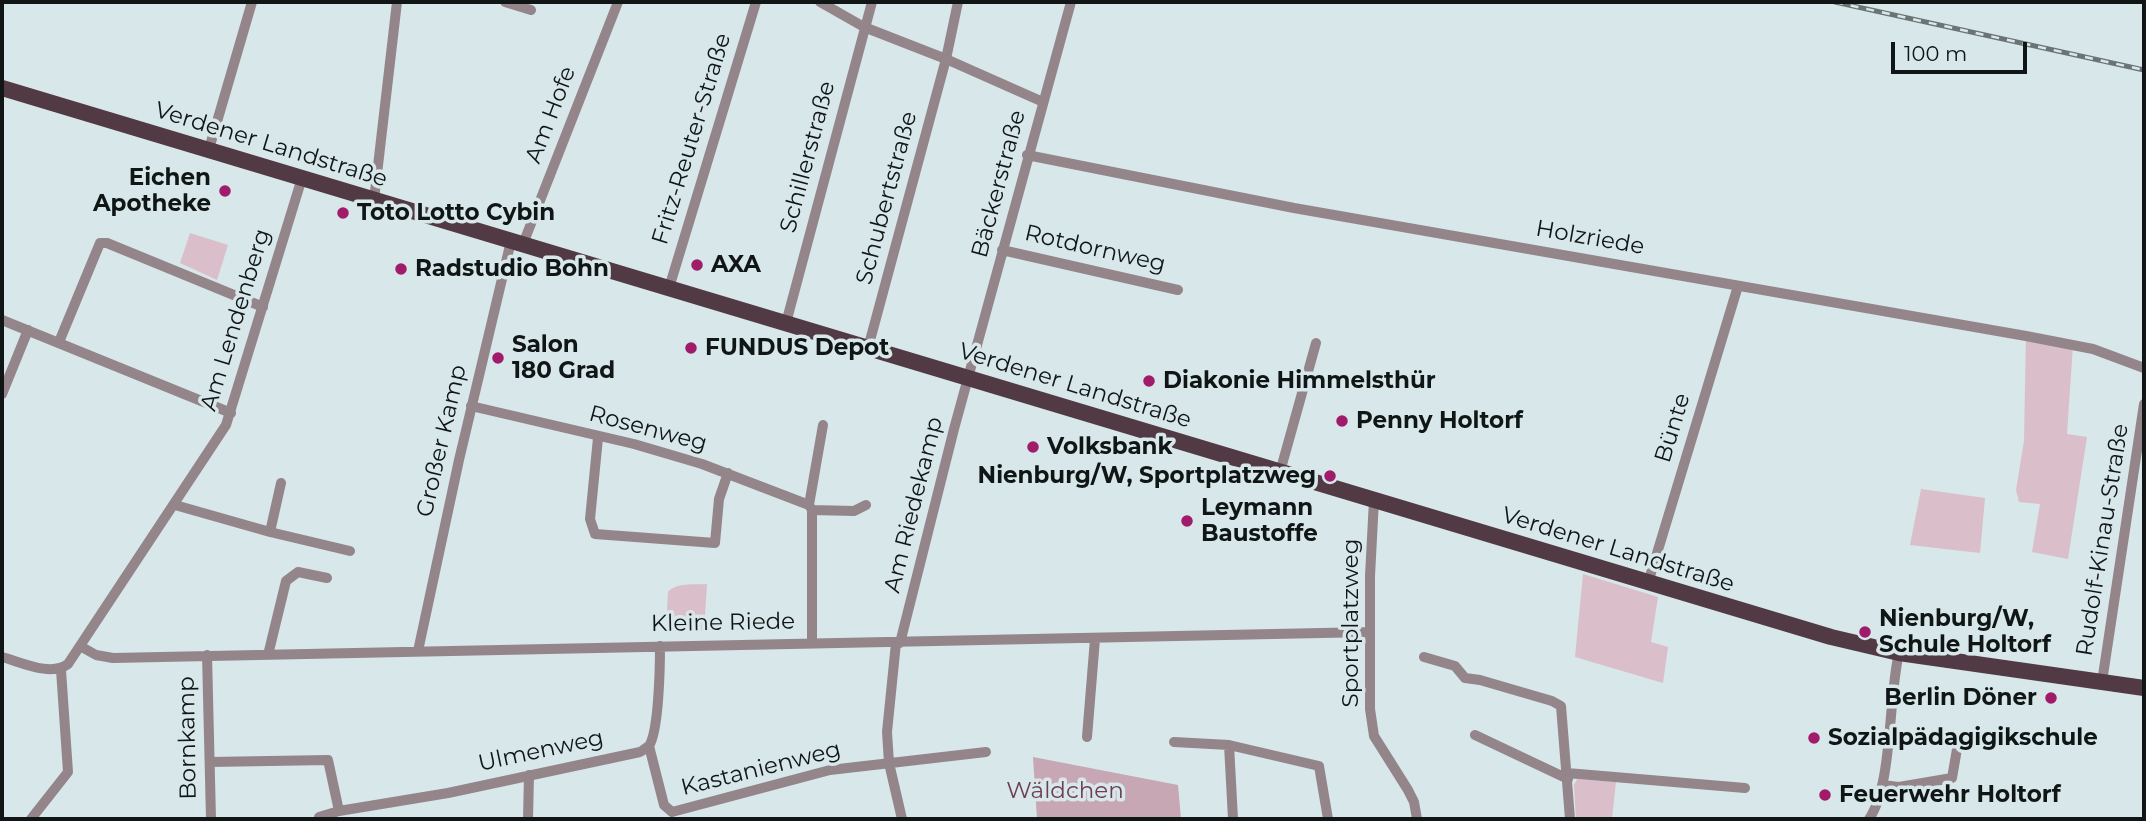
<!DOCTYPE html>
<meta charset="utf-8">
<style>
body{margin:0}
#map{position:relative;width:2146px;height:821px;overflow:hidden;background:#d8e7e9;font-family:Montserrat,sans-serif}
canvas{display:block}
.frame{position:absolute;inset:0;border:4px solid #101516;pointer-events:none}
.scale{position:absolute;left:1891px;top:42px;width:136px;height:32px;box-sizing:border-box;border:4px solid #101516;border-top:0;padding-left:9px;font-size:21px;line-height:24px;white-space:nowrap;color:#101516;-webkit-text-stroke:5px #d8e7e9;paint-order:stroke}
</style>
<div id="map">
<canvas width="2146" height="821"></canvas>
<div class="frame"></div>
<div class="scale">100 m</div>
</div>
<script>
const context = document.querySelector('canvas').getContext('2d');
context.lineJoin = 'round';
function fillPath(path, color) {
  context.fillStyle = color;
  context.fill(path, 'evenodd');
}
function trace(path, color, width, dash) {
  context.strokeStyle = color;
  context.lineWidth = width;
  context.lineCap = dash ? 'butt' : 'round';
  context.setLineDash(dash || []);
  context.stroke(path);
}
function drawText(font, color, halo, rows, align = 'center') {
  context.font = font + ' Montserrat,sans-serif';
  context.lineWidth = 7;
  context.setLineDash([]);
  context.textBaseline = 'middle';
  context.strokeStyle = halo;
  context.fillStyle = color;
  for (const [text, x, y, turn = 0] of rows) {
    context.save();
    context.translate(x, y);
    context.rotate((+turn || 0) * Math.PI / 180);
    context.textAlign = isNaN(turn) ? turn : align;
    if (halo) context.strokeText(text, 0, 0);
    context.fillText(text, 0, 0);
    context.restore();
  }
}
fillPath(new Path2D(`
 M190,233L228,245L217,280L180,263Z
 M2026,336L2073,345L2067,434L2087,437L2068,559L2032,552L2040,504L2019,502L2016,490L2024,441Z
 M1921,489L1985,498L1980,553L1910,545Z
 M1583,574L1658,597L1651,642L1668,647L1663,683L1575,657Z
 M707,584L704,631H666L668,592C676,582 695,585 707,584Z
 M1577,779L1616,782L1612,819H1576L1574,785Z`), '#dabeca');
fillPath(new Path2D(`
 M1033,757L1178,785L1181,819H1037Z`), '#c8a7b5');
trace(new Path2D(`
 M505,2L531,10
 M820,2L864,27L946,59L1043,102
 M209,149L252,2
 M1027,155L1294,208L2026,336L2093,349L2144,368
 M374,200L397,2
 M523,244L618,2
 M1002,250L1178,290
 M669,288L756,2
 M2,320L231,413
 M786,323L872,2
 M59,342L100,243H107L263,307
 M868,348L946,59L958,2
 M2,394L28,330
 M471,406L634,444L702,464L809,505L812,510V642
 M598,438L590,519L595,534L715,543L719,499L728,473
 M1280,472L1316,343
 M1374,500L1370,576V709L1374,736L1408,790L1414,802L1417,819
 M175,505L270,532L281,483
 M809,505L823,425
 M812,510L854,511L866,505
 M270,532L350,551
 M1648,583L1738,286
 M896,643L887,732L889,763L902,819
 M900,643L954,429L1071,2
 M80,646L96,655L113,658L1370,632
 M418,651L459,460L511,241
 M207,655L211,819
 M268,655L286,581L298,572L327,578
 M2,657C21,662 51,677 68,664L226,425L302,178
 M1424,657L1455,666L1465,678L1480,680L1552,701L1561,706L1570,819
 M2102,682L2144,404
 M1475,735L1568,779
 M1087,737L1095,639
 M1174,742L1229,745L1319,766L1328,819
 M1229,745L1233,819
 M649,746L664,805L672,812L830,770L986,752
 M210,762L328,760L339,811L448,793L640,752C641,752 648,746 649,746C659,731 660,665 660,646
 M1567,773L1745,788
 M1882,785L1899,787L1952,778L1957,749
 M319,817L339,811
 M31,819L68,772L61,670
 M528,819L529,775
 M1869,819C1893,784 1888,698 1899,653`), '#94858b', 10);
trace(new Path2D(`
 M2,88L1831,637L1899,653L2144,688`), '#513a44', 16);
const rail = new Path2D(`
 M1835,2L2144,70`);
trace(rail, '#6a7475', 5);
trace(rail, '#d8e7e9', 2.5, [8]);
for (const [x, y, r, color] of [
 [225,191,7,"#a01b69"],
 [343,213,7,"#a01b69"],
 [697,265,7,"#a01b69"],
 [401,269,7,"#a01b69"],
 [691,348,7,"#a01b69"],
 [498,358,7,"#a01b69"],
 [1149,381,7,"#a01b69"],
 [1342,421,7,"#a01b69"],
 [1033,447,7,"#a01b69"],
 [1330,476,7,"#a01b69"],
 [1187,521,7,"#a01b69"],
 [1865,632,7,"#a01b69"],
 [2051,698,7,"#a01b69"],
 [1814,738,7,"#a01b69"],
 [1825,795,7,"#a01b69"]
]) {
  const dot = new Path2D();
  dot.arc(x, y, r, 0, 2 * Math.PI);
  context.fillStyle = color;
  context.fill(dot);
  trace(dot, '#d8e7e9', 2.5);
}
drawText('23px', '#101516', '#d8e7e9', [
 ["Am Hofe",551,115,-69],
 ["Fritz-Reuter-Straße",692,139,-73],
 ["Verdener Landstraße",271,145,17],
 ["Schillerstraße",808,157,-75],
 ["Bäckerstraße",999,184,-75],
 ["Schubertstraße",887,198,-75],
 ["Holzriede",1590,238,10],
 ["Rotdornweg",1095,249,13],
 ["Am Lendenberg",236,320,-73],
 ["Verdener Landstraße",1075,386,17],
 ["Bünte",1673,428,-73],
 ["Rosenweg",648,429,15],
 ["Großer Kamp",442,441,-77],
 ["Am Riedekamp",914,505,-76],
 ["Rudolf-Kinau-Straße",2103,540,-81],
 ["Verdener Landstraße",1618,550,17],
 ["Kleine Riede",723,623,-1],
 ["Sportplatzweg",1351,623,-90],
 ["Bornkamp",188,738,-91],
 ["Ulmenweg",541,751,-12],
 ["Kastanienweg",761,769,-14]
]);
drawText('bold 23px', '#101516', '#d8e7e9', [
 ["Eichen",211,178,"right"],
 ["Apotheke",211,204,"right"],
 ["Toto Lotto Cybin",357,213],
 ["AXA",711,265],
 ["Radstudio Bohn",415,269],
 ["Salon",512,345],
 ["180 Grad",512,371],
 ["FUNDUS Depot",705,348],
 ["Diakonie Himmelsthür",1163,381],
 ["Penny Holtorf",1356,421],
 ["Volksbank",1047,447],
 ["Nienburg/W, Sportplatzweg",1316,476,"right"],
 ["Leymann",1201,508],
 ["Baustoffe",1201,534],
 ["Nienburg/W,",1879,619],
 ["Schule Holtorf",1879,645],
 ["Berlin Döner",2037,698,"right"],
 ["Sozialpädagigikschule",1828,738],
 ["Feuerwehr Holtorf",1839,795]
], 'left');
drawText('23px', '#6d3e54', '#d8e7e9', [
 ["Wäldchen",1065,791]
]);
</script>
